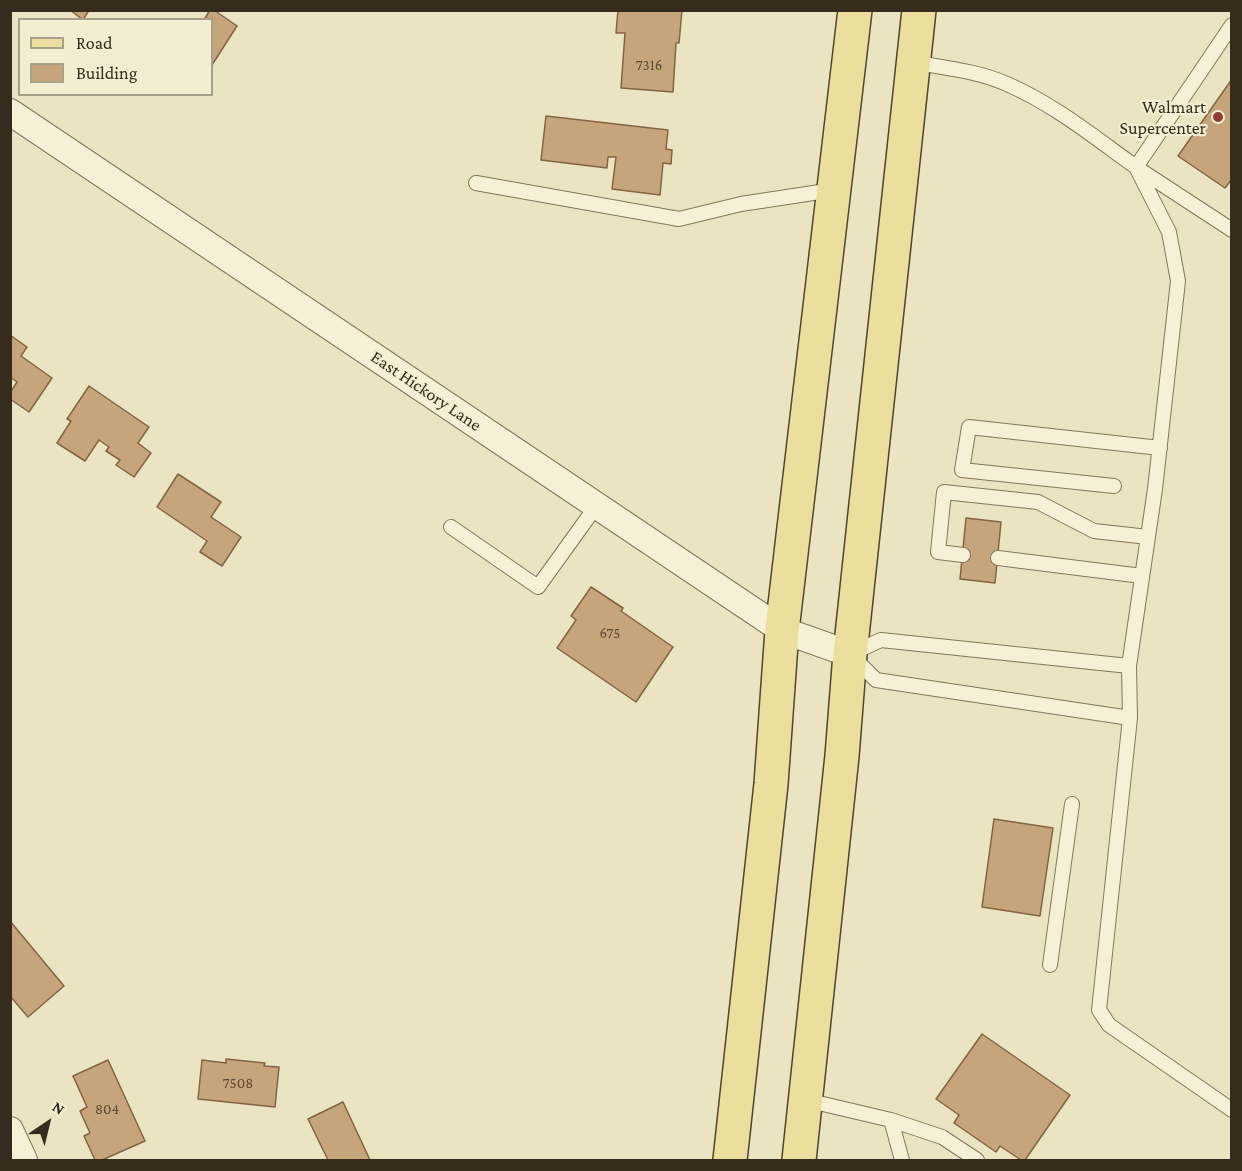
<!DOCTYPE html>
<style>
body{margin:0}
#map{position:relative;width:1242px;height:1171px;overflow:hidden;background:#ebe4c3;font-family:"Crimson Pro",serif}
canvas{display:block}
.frame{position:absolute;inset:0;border:12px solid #352c1e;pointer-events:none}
.legend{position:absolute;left:18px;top:18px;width:195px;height:78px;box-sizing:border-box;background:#f3eed2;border:2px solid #a7a08a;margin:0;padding:8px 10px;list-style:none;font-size:18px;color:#352c1e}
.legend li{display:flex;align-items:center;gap:12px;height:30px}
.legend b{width:30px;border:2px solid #a7a08a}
.north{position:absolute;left:18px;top:1093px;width:60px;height:60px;-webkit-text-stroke:4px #f3eed2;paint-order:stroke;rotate:35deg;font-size:16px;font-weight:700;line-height:24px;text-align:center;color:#352c1e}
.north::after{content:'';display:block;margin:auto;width:21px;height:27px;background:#352c1e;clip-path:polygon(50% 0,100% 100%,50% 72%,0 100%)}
</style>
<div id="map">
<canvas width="1242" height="1171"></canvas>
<div class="frame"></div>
<ul class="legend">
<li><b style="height:8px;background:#ecde9d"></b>Road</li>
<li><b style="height:16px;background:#c7a57c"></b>Building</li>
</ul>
<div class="north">N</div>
</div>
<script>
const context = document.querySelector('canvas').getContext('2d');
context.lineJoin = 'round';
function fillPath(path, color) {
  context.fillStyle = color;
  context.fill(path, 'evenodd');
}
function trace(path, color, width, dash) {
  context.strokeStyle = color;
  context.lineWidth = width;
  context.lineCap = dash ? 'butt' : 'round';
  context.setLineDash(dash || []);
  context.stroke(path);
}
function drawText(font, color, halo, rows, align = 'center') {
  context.font = font + ' "Crimson Pro",serif';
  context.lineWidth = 4.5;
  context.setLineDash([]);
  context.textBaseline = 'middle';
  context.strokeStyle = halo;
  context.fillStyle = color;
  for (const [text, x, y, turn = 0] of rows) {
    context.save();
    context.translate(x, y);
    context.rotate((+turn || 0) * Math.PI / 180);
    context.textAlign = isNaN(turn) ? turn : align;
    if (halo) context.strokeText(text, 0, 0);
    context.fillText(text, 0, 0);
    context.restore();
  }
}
const building = new Path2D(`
 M70,10H89L83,20Z
 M210,10H214L237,26L212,65V20H204Z
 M618,10H682L679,43H676L673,92L621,88L625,33H616Z
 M1232,79V179L1225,188L1178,156Z
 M546,116L668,130L666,149L672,150L671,164L663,163L660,195L612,189L616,157H608L607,168L541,160Z
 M10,335L27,347L21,356L52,378L29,412L10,399V393L17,382L10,377Z
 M89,386L149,427L138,443L151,453L134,477L116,465L120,460L106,451L109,447L99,440L85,461L57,443L71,421L67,419Z
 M178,474L221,502L211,517L241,537L222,566L200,552L207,541L157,507Z
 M966,518L1001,522L995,583L960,579Z
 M591,587L623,608L621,611L673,647L636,702L557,648L576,620L571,616Z
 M994,819L1053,828L1040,916L982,907Z
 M10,921L64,986L28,1017L10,996Z
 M982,1034L1070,1095L1025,1160H1021L1000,1146L996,1152L954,1123L959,1115L936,1099Z
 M226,1059L265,1063L264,1066L279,1067L275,1107L198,1099L202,1060L226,1063Z
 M108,1060L145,1141L102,1160H95L84,1136L90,1133L80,1111L87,1107L73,1076Z
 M343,1102L370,1160H328L308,1119Z`);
fillPath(building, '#c7a57c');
trace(building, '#826443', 1.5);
const lane = new Path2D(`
 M913,62C945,68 978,71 1007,84C1055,105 1094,137 1136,167L1232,25
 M1136,167L1169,232L1178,281L1155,489L1129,666L1130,718L1099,1010L1109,1025L1232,1110
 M1137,168L1232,230
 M476,183L679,219L741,204L833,190
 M1114,486L962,470L969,427L1160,448
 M451,527L538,587L597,505
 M963,555L938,552L944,492L1038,502L1094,531L1148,537
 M998,558L1142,576
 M1129,666L881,640L850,654L876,680L1130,718
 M1050,965L1072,804
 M806,1100L891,1120L942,1137L977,1160
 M891,1120L902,1160`);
const street = new Path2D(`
 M10,112L782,630L850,654
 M10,1130L24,1160`);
const primary = new Path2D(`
 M730,1160L771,784L782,630L855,10
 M799,1160L842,756L850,654L919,10`);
trace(lane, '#84765b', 16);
trace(street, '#84765b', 28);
trace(primary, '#52442f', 36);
trace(lane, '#f6f1d6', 14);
trace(street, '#f6f1d6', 26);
trace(primary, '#ecde9d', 33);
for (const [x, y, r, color] of [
 [1218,117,6,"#8f3b2f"]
]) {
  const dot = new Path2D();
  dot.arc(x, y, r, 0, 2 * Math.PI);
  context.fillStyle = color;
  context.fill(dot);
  trace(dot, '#f3eed2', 2);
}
drawText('15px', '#5a4a36', null, [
 ["7316",649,65],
 ["675",610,633],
 ["7508",238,1083],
 ["804",107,1109]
]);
drawText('18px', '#352c1e', '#f3eed2', [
 ["Walmart",1206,107],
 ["Supercenter",1206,128]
], 'right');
drawText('18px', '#352c1e', '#f3eed2', [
 ["East Hickory Lane",426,391,34]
]);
</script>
